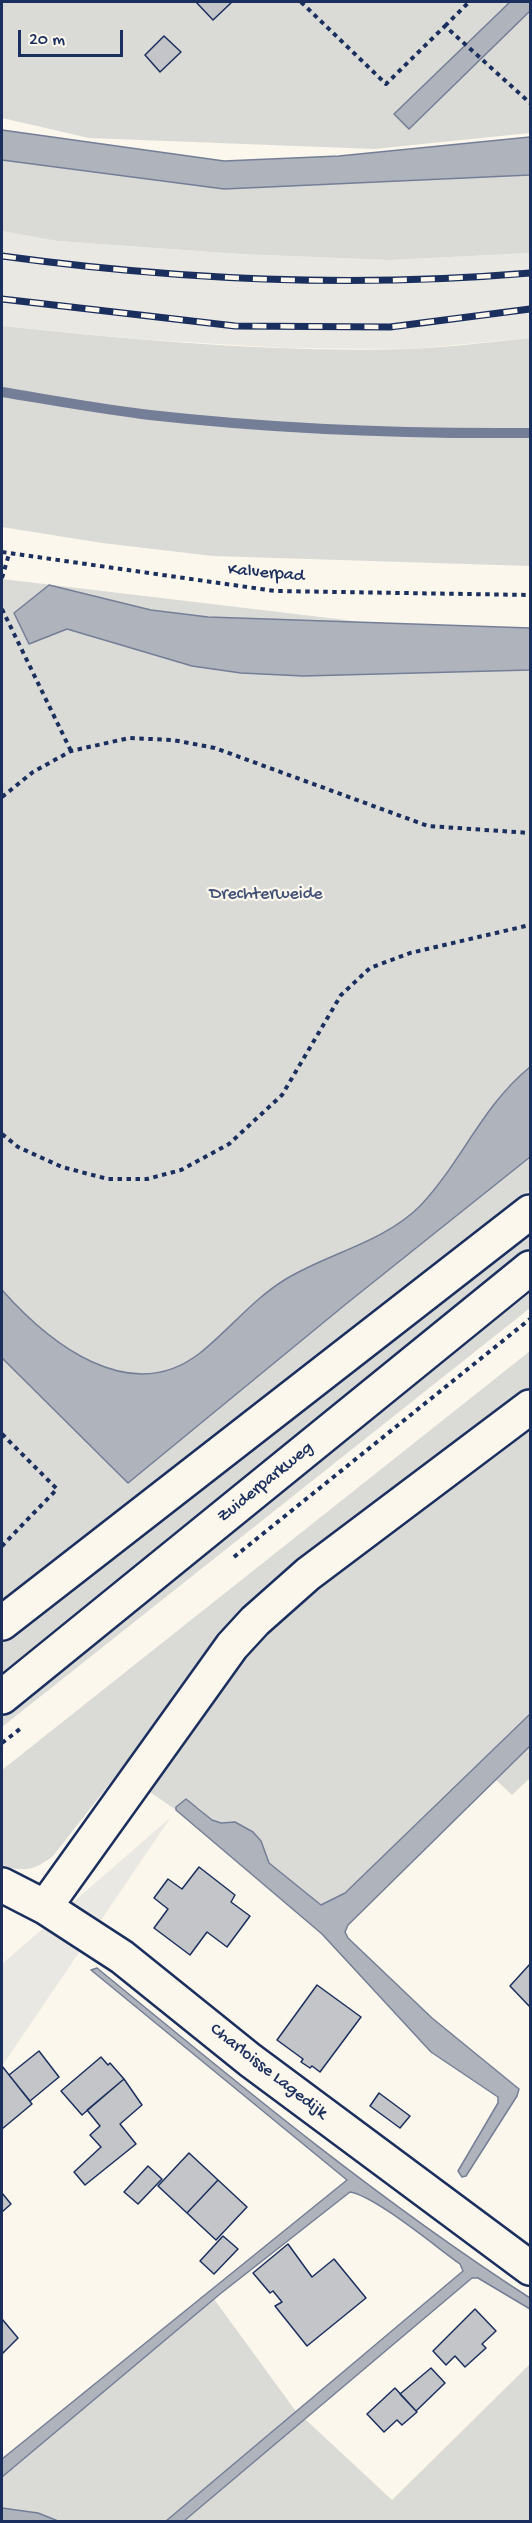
<!DOCTYPE html>
<style>
body{margin:0}
#map{position:relative;width:532px;height:2523px;overflow:hidden;background:#fbf7ec;font-family:"Gochi Hand",sans-serif}
canvas{display:block}
.frame{position:absolute;inset:0;border:3px solid #1b2f5e;pointer-events:none}
.scale{position:absolute;left:18px;top:30px;width:105px;height:27px;box-sizing:border-box;border:3px solid #1b2f5e;border-top:0;padding-left:8px;font-size:18px;line-height:21px;white-space:nowrap;color:#1b2f5e;-webkit-text-stroke:4px #fbf7ec;paint-order:stroke}
</style>
<div id="map">
<canvas width="532" height="2523"></canvas>
<div class="frame"></div>
<div class="scale">20 m</div>
</div>
<script>
const context = document.querySelector('canvas').getContext('2d');
context.lineJoin = 'round';
function fillPath(path, color) {
  context.fillStyle = color;
  context.fill(path, 'evenodd');
}
function trace(path, color, width, dash) {
  context.strokeStyle = color;
  context.lineWidth = width;
  context.lineCap = dash ? 'butt' : 'round';
  context.setLineDash(dash || []);
  context.stroke(path);
}
function drawText(font, color, halo, rows, align = 'center') {
  context.font = font + ' "Gochi Hand",sans-serif';
  context.lineWidth = 4.5;
  context.setLineDash([]);
  context.textBaseline = 'middle';
  context.strokeStyle = halo;
  context.fillStyle = color;
  for (const [text, x, y, turn = 0] of rows) {
    context.save();
    context.translate(x, y);
    context.rotate((+turn || 0) * Math.PI / 180);
    context.textAlign = isNaN(turn) ? turn : align;
    if (halo) context.strokeText(text, 0, 0);
    context.fillText(text, 0, 0);
    context.restore();
  }
}
fillPath(new Path2D(`
 M2,231L57,241L240,254L390,260L530,253V338L413,349L284,348L136,339L2,326Z
 M171,1817L2,2066V1964Z`), '#eae8e2');
fillPath(new Path2D(`
 M2,2H530V133L374,149L89,138L2,118Z
 M2,160L462,176L530,175V253L390,260L240,254L57,241L2,231Z
 M2,326C138,340 275,353 412,349C451,347 491,342 530,338V566L213,556L102,543L2,527Z
 M2,579L530,642V1148L378,1277L530,1157V1190L369,1321L2,1606Z
 M530,1223V1249L2,1675V1639Z
 M530,1293V1308L2,1727V1712Z
 M530,1351V1388L275,1578L243,1608L182,1691L53,1856C35,1870 23,1873 2,1865V1770Z
 M530,1425V1713L339,1898L321,1905L269,1863L235,1822L221,1823L212,1820L198,1807H176V1810L147,1790L254,1635Z
 M530,1746V1778L512,1795L496,1780Z
 M214,2299L297,2413L166,2521H58L38,2513L2,2508V2477Z
 M530,2364V2521L184,2522L305,2419L392,2500Z`), '#dadad7');
const water = new Path2D(`
 M510,2H530V11L409,129L394,114Z
 M2,130L224,161L339,156L530,137V175L224,189L2,160Z
 M49,585L151,610L208,617L530,628V670L303,676L241,673L192,666L67,629L29,644L14,613Z
 M530,1067V1157L346,1304L128,1483L2,1358V1290C49,1343 130,1408 200,1353C230,1329 253,1299 286,1279C329,1253 385,1242 421,1205C462,1161 483,1105 530,1067Z
 M530,1714V1746L348,1925L345,1932L348,1938L432,2018L519,2089L517,2096L466,2176L462,2177L458,2171L498,2103V2097L431,2052L322,1934L176,1810V1807L186,1799L212,1820L221,1823L235,1822L253,1832L261,1841L269,1863L321,1905L345,1893Z
 M97,1968C237,2083 377,2199 530,2298V2309L478,2278H472L184,2521H166L463,2271L460,2264C436,2247 375,2196 350,2192L220,2294L2,2477V2459L347,2180L91,1970Z
 M2,2508L38,2513L58,2521H2Z`);
fillPath(water, '#afb3bb');
trace(water, '#747e96', 1.5);
trace(new Path2D(`
 M2,392C51,400 100,409 150,415C275,429 404,434 530,433`), '#747e96', 10);
const building = new Path2D(`
 M196,2H232L213,20Z
 M164,36L181,52L160,72L145,55Z
 M199,1867L235,1895L231,1902L250,1916L227,1947L207,1932L190,1955L154,1928L168,1909L154,1898L168,1879L182,1889Z
 M530,1964V2007L510,1986Z
 M317,1985L361,2017L320,2072L312,2066L310,2068L301,2062L303,2059L277,2040Z
 M39,2051L59,2077L30,2101L9,2075Z
 M101,2057L108,2065L110,2063L124,2079L82,2115L61,2091Z
 M2,2066L32,2104L2,2129Z
 M124,2079L142,2105L120,2124L136,2144L85,2185L74,2172L101,2147L90,2135L100,2126L87,2110Z
 M379,2093L410,2116L400,2128L370,2106Z
 M189,2153L218,2180L187,2213L158,2186Z
 M148,2166L162,2179L138,2204L124,2192Z
 M218,2180L247,2207L216,2240L187,2213Z
 M2,2193L11,2204L2,2212Z
 M223,2236L238,2249L214,2274L200,2261Z
 M288,2244L312,2277L334,2259L366,2298L307,2346L275,2306L282,2302L273,2291L270,2293L253,2273Z
 M475,2309L496,2331L482,2344L486,2348L465,2367L455,2356L446,2365L433,2351Z
 M2,2319L18,2338L2,2354Z
 M431,2368L445,2383L416,2411L400,2394Z
 M395,2388L417,2412L402,2425L397,2420L384,2432L367,2414Z`);
fillPath(building, '#c3c5c9');
trace(building, '#1b2f5e', 1.5);
const street = new Path2D(`
 M2,1885L45,1907L122,1957L250,2060L530,2268
 M45,1907L232,1646L255,1621L308,1574L530,1407`);
const secondary = new Path2D(`
 M2,1623L530,1212
 M2,1697L530,1268`);
trace(street, '#1b2f5e', 38);
trace(secondary, '#1b2f5e', 38);
trace(new Path2D(`
 M301,2L386,84L445,26L530,103
 M445,26L469,2
 M2,552L275,591L530,595
 M2,578L9,554
 M2,609L71,751
 M2,797L33,772L71,751L129,738L173,740L215,748L428,826L530,833
 M2,1134L18,1147L62,1167L108,1179H147L181,1170L229,1144L282,1095L341,995L370,968L410,953L530,925
 M2,1434L57,1489L2,1546
 M234,1557L530,1319
 M2,1743L20,1729`), '#1b2f5e', 4, [4.5, 4.5]);
trace(street, '#fbf7ec', 33);
trace(secondary, '#fbf7ec', 33);
const rail = new Path2D(`
 M2,256C178,280 353,288 530,273
 M2,299L235,326L390,327L530,309`);
trace(rail, '#1b2f5e', 7);
trace(rail, '#fbf7ec', 4.5, [14]);
drawText('18px', '#1b2f5e', '#fbf7ec', [
 ["Kalverpad",266,574,5],
 ["Zuiderparkweg",266,1483,-39],
 ["Charloisse Lagedijk",268,2072,38]
]);
drawText('18px', '#415176', '#fbf7ec', [
 ["Drechterweide",266,895]
]);
</script>
